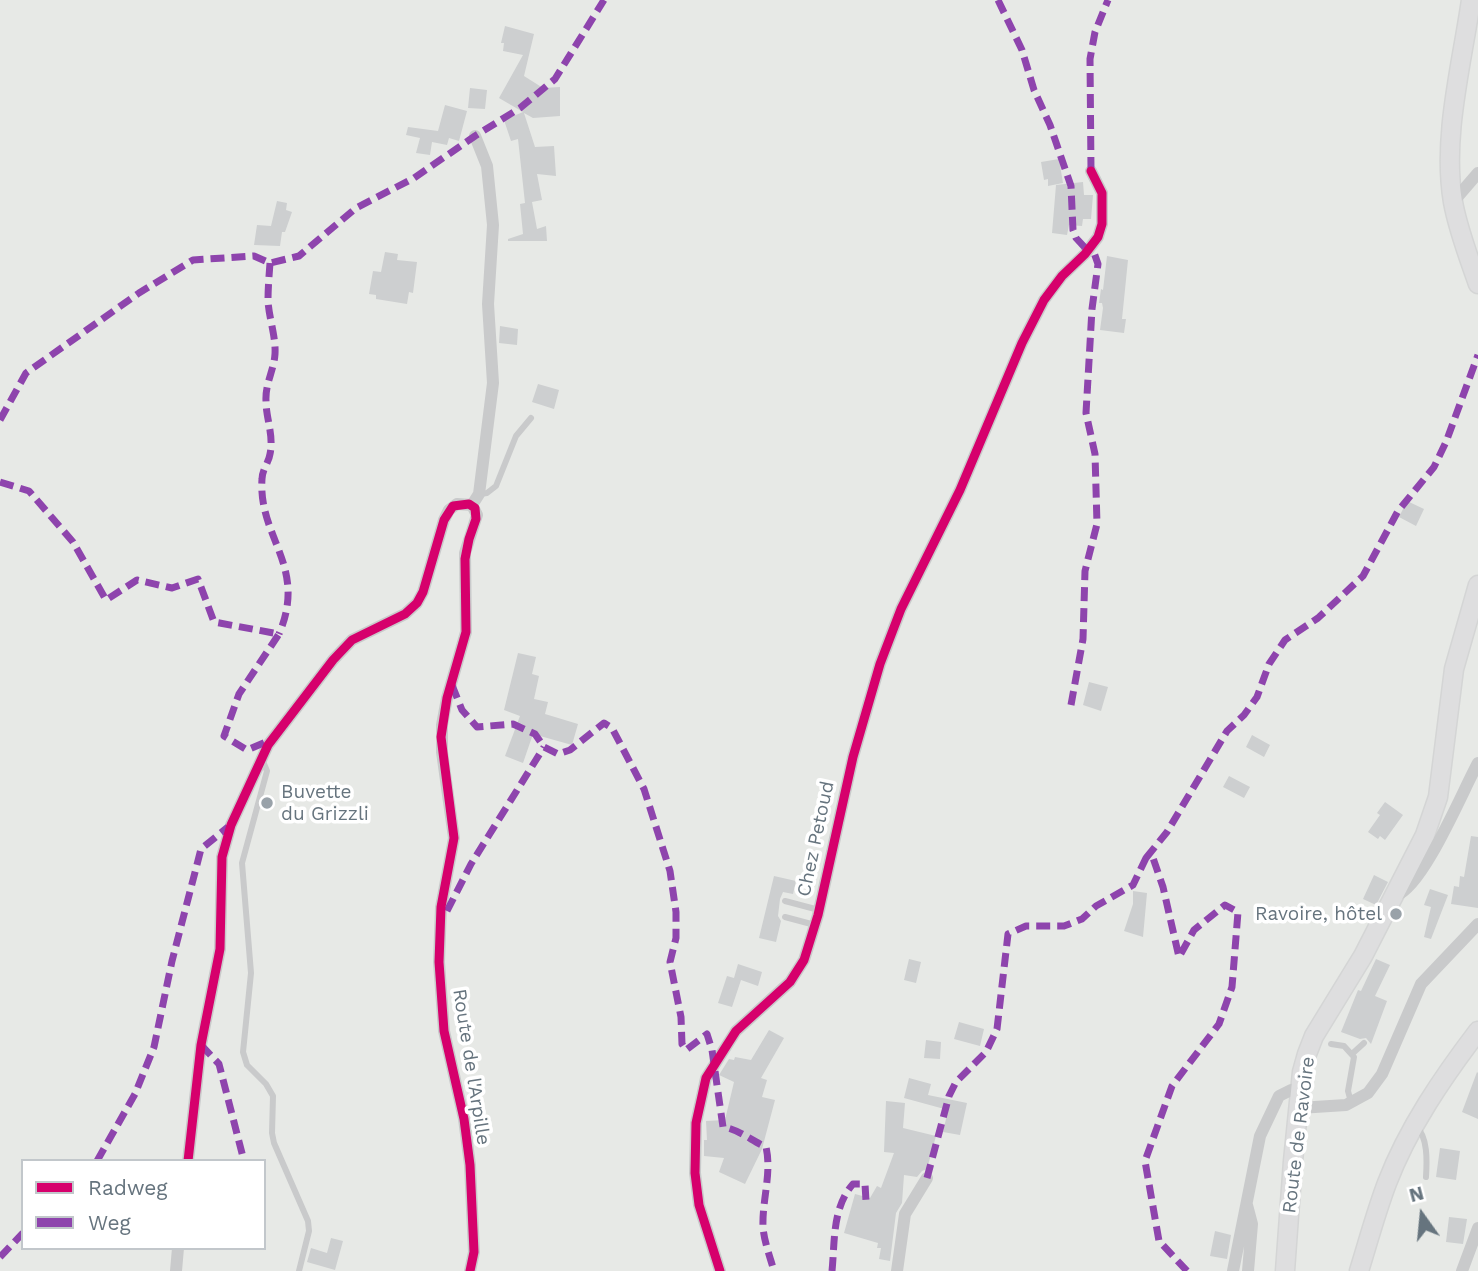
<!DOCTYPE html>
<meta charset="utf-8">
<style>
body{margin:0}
#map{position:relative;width:1478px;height:1271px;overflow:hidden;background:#f8f8f8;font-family:"Work Sans",sans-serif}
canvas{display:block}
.legend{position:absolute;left:21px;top:1159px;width:245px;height:91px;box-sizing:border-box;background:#fff;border:2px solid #c2c7cb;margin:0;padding:9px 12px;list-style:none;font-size:21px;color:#66747e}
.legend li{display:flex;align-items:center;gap:14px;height:35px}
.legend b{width:35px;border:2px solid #c2c7cb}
.north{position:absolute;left:1387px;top:1180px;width:70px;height:70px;-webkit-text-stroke:5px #fff;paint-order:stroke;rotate:345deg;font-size:19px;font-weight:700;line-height:28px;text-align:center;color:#66747e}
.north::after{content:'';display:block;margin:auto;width:24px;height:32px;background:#66747e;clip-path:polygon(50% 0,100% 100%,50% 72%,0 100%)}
</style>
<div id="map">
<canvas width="1478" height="1271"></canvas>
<ul class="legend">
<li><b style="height:9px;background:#d6006c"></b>Radweg</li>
<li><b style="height:9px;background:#8e44ad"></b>Weg</li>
</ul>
<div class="north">N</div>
</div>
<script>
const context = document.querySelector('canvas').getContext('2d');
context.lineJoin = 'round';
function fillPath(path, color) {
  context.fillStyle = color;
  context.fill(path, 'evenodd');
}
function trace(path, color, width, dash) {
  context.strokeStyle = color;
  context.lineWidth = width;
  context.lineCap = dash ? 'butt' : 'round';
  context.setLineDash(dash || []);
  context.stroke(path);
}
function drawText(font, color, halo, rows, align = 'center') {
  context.font = font + ' "Work Sans",sans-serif';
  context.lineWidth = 7;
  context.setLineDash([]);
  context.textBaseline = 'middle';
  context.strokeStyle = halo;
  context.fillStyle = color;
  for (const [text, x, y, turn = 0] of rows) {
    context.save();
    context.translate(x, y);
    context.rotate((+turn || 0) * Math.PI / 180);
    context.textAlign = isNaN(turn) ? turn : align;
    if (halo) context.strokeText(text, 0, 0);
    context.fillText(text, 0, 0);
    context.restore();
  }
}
fillPath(new Path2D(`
 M0,0H1478V1271H0ZM23,1161H264V1248H23Z`), '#e7e9e6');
fillPath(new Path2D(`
 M505,26L534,34L524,76L543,88L560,87V116L533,118L524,113L535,147L554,146L556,176L537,174L542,200L532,202L537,229L546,226L547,241H508V239L523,234L520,204L525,203L518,139L511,141L504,120L523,112L499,98L523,55L503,51L504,43H501Z
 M470,88L487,90L485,109L468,108Z
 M445,105L467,111L459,141L449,138L447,145L432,142L430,155L416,153L420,138L406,135L408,127L438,131Z
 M1059,159L1063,183L1048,186V179L1044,180L1041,162Z
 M1083,182L1084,195H1093L1091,219H1083L1082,226L1069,225L1067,235L1052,233L1056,185Z
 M277,201L287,203L286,210L292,212L285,232H282L280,246L254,245L257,225L271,226Z
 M385,252L398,254L397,260L417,262L413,293L409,292L407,304L376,299V295L369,294L373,271L381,272Z
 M1107,256L1128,260L1122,319H1126L1124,333L1100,330L1103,308L1102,303H1099L1101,289L1103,290Z
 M500,326L518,329L517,345L499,343Z
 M538,384L559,390L554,409L532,402Z
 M1407,501L1424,509L1416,526L1399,517Z
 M518,653L536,657L532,674L539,676L534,699L548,702L545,714L578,724L572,745L533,734L523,763L505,756L520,716L504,710Z
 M1089,682L1108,687L1101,711L1083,705Z
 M1252,735L1270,745L1264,757L1246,747Z
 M1229,776L1250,787L1244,798L1223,787Z
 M1385,802L1403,815L1385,840L1380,836L1378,839L1368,832L1380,815L1377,813Z
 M1471,836L1478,837V908L1451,904L1454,886L1459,887L1460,876L1464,877Z
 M1374,875L1388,882L1376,905L1363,899Z
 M774,876L796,881L793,894L783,892L780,899L778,916L781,921L776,942L759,938Z
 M1430,889L1448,895L1431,939L1424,937L1431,907L1424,905Z
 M1133,891L1147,893L1143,937L1124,931L1133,904Z
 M909,959L921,962L916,983L904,980Z
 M1376,959L1390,965L1375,996L1387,1001L1371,1044L1366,1038L1360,1039L1341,1032L1358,990L1361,991Z
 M738,964L762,972L758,986L741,980L732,1007L718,1003L727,976L734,978Z
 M959,1022L984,1029L980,1046L954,1039Z
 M769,1030L784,1038L761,1078L767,1080L762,1097L775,1100L762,1149L745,1184L719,1172L724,1158L704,1156V1140H707L706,1121L725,1120L734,1082L719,1075L729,1059L734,1060L735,1057L751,1060Z
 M926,1040L941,1042L940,1059L924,1058Z
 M1477,1072L1478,1073V1119L1462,1112Z
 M909,1078L931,1084L928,1095L967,1103L960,1135L943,1132L948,1110L904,1098Z
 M886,1101L905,1103L903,1128L936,1136L927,1169L922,1171L917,1177L904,1175L902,1203L896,1213L890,1261L879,1259L881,1248H877L878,1243L844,1233L855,1194L870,1198L877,1186L881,1188L894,1153L884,1152Z
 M1440,1148L1460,1151L1456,1180L1436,1177Z
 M1449,1217L1467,1219L1463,1244L1446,1242Z
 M1215,1231L1231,1235L1227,1259L1210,1256Z
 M331,1238L343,1241L335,1270L307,1262L311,1248L327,1253Z`), '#cdcfd0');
const secondary = new Path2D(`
 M1471,0C1462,64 1442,137 1453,202C1458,230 1469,258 1478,284
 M1285,1271L1293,1161L1302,1072L1307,1054L1314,1036L1363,956L1425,835L1438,797L1454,669L1478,585
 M1359,1271C1368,1242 1376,1212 1387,1183C1408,1128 1443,1077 1478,1031`);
trace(secondary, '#d4d5d5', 21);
trace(new Path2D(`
 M480,494L487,493L496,486L516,436L531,418
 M262,759L267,771L242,863L251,973L243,1052L247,1065L266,1084L273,1096L272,1133L274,1143L308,1221L309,1231L299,1271
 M785,901L819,910
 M785,917L815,925
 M1331,1044L1344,1046L1354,1057L1348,1091L1351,1102
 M1353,1053L1364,1043
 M1416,1126C1428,1137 1427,1161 1426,1177`), '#c9cacb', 6);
trace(new Path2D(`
 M1453,202L1478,173
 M472,505L479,494L493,383L488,304L493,225L487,166L475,136
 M1397,895C1424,885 1463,790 1478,763
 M1299,1108L1346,1105L1368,1093L1382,1074L1421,984L1478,924
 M188,1161L201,1045L220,949L222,857L231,825L268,745L333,660L352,640L405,614L417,603L423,592L444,520L449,510L457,504L472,505
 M1247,1205L1252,1224L1248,1271
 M176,1271L178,1248
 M470,1271L474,1252L470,1165L464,1119L444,1031L439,962L441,907L454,838L442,752V725L447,698L466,632L465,553L477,515L472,505
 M720,1271L699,1205L695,1173L696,1123L706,1078L736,1031L790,982L804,960L818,915L853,757L880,664L901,609L960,490L1022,343L1044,300L1062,276L1085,254L1098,237L1102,224V193L1091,171
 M897,1271L905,1214L927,1178
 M1233,1271L1260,1136L1279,1096L1291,1090L1300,1088
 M1462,1271L1478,1228`), '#c9cacb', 12);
trace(secondary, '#dededf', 18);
trace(new Path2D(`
 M998,0L1022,50L1034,90L1050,125L1071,186L1073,230L1076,238L1088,251
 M1091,171L1090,59L1095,32L1108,0
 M270,263C269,276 268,289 268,301C269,318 276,337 275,354C274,370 265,384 266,401C266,419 274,435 270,454C269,462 262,470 262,479C258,538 308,566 279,634
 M0,420L26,373L139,293L193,260L254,256L270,263L299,256L356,208L414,178L475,136L520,108L555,79L604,0
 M0,482L29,491L73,542L106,600L137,580L172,588L198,579L214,622L279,634L239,694L224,736L247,750L268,741
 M452,685L462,710L477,727L513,724L535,734L544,747L558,754L570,750L604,723L612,728L644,789L670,871L676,912V938L670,962L681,1017L682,1044L686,1050L707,1034L712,1050L723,1127C738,1129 752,1141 766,1147C772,1173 762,1200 763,1227C764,1241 770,1257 774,1271
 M1071,705L1083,639L1085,571L1097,524L1095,454L1086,413L1092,309L1098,264L1092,247
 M1146,858L1167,832L1227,731L1244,715L1257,697L1269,664L1285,640L1318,618L1363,576L1398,511L1434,467L1446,442L1478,355
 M447,911L471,864L544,747
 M201,1045L219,1064L244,1161
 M97,1161L135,1094L154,1047L172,961L201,849L228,827
 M927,1178L949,1096L956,1082L986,1052L997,1029L1008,934L1026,926H1064L1082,919L1096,906L1133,885L1146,858H1153L1163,887L1179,957L1194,930L1225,905L1238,912L1232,987L1219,1024L1172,1086L1145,1161L1159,1241L1187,1271
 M0,1257L23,1233
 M832,1271C835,1241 832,1208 853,1184H865L866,1201`), '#8e44ad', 7, [14, 7]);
trace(new Path2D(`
 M188,1161L201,1045L220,949L222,857L231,825L268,745L333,660L352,640L405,614L417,603L423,592L444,520L453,506L469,504L475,508L476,519L469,539L465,559L466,632L447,698L441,737L454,838L441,907L439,962L444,1031L464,1119L470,1165L474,1252L470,1271
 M720,1271L699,1205L695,1173L696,1123L706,1078L736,1031L790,982L804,960L818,915L853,757L880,664L901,609L960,490L1022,343L1044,300L1062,276L1085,254L1098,237L1102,224V193L1091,171`), '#d6006c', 9);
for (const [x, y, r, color] of [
 [267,803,7,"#99a2a9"],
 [1396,914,7,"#99a2a9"]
]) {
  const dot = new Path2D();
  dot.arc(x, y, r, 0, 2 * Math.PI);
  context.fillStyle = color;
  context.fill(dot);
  trace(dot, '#fff', 2.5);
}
drawText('19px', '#66747e', '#fff', [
 ["Buvette",281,792],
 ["du Grizzli",281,814],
 ["Ravoire, hôtel",1382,914,"right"]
], 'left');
drawText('19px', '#66747e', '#fff', [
 ["Chez Petoud",816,839,-78],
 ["Route de l'Arpille",471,1067,81],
 ["Route de Ravoire",1299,1135,-83]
]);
</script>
